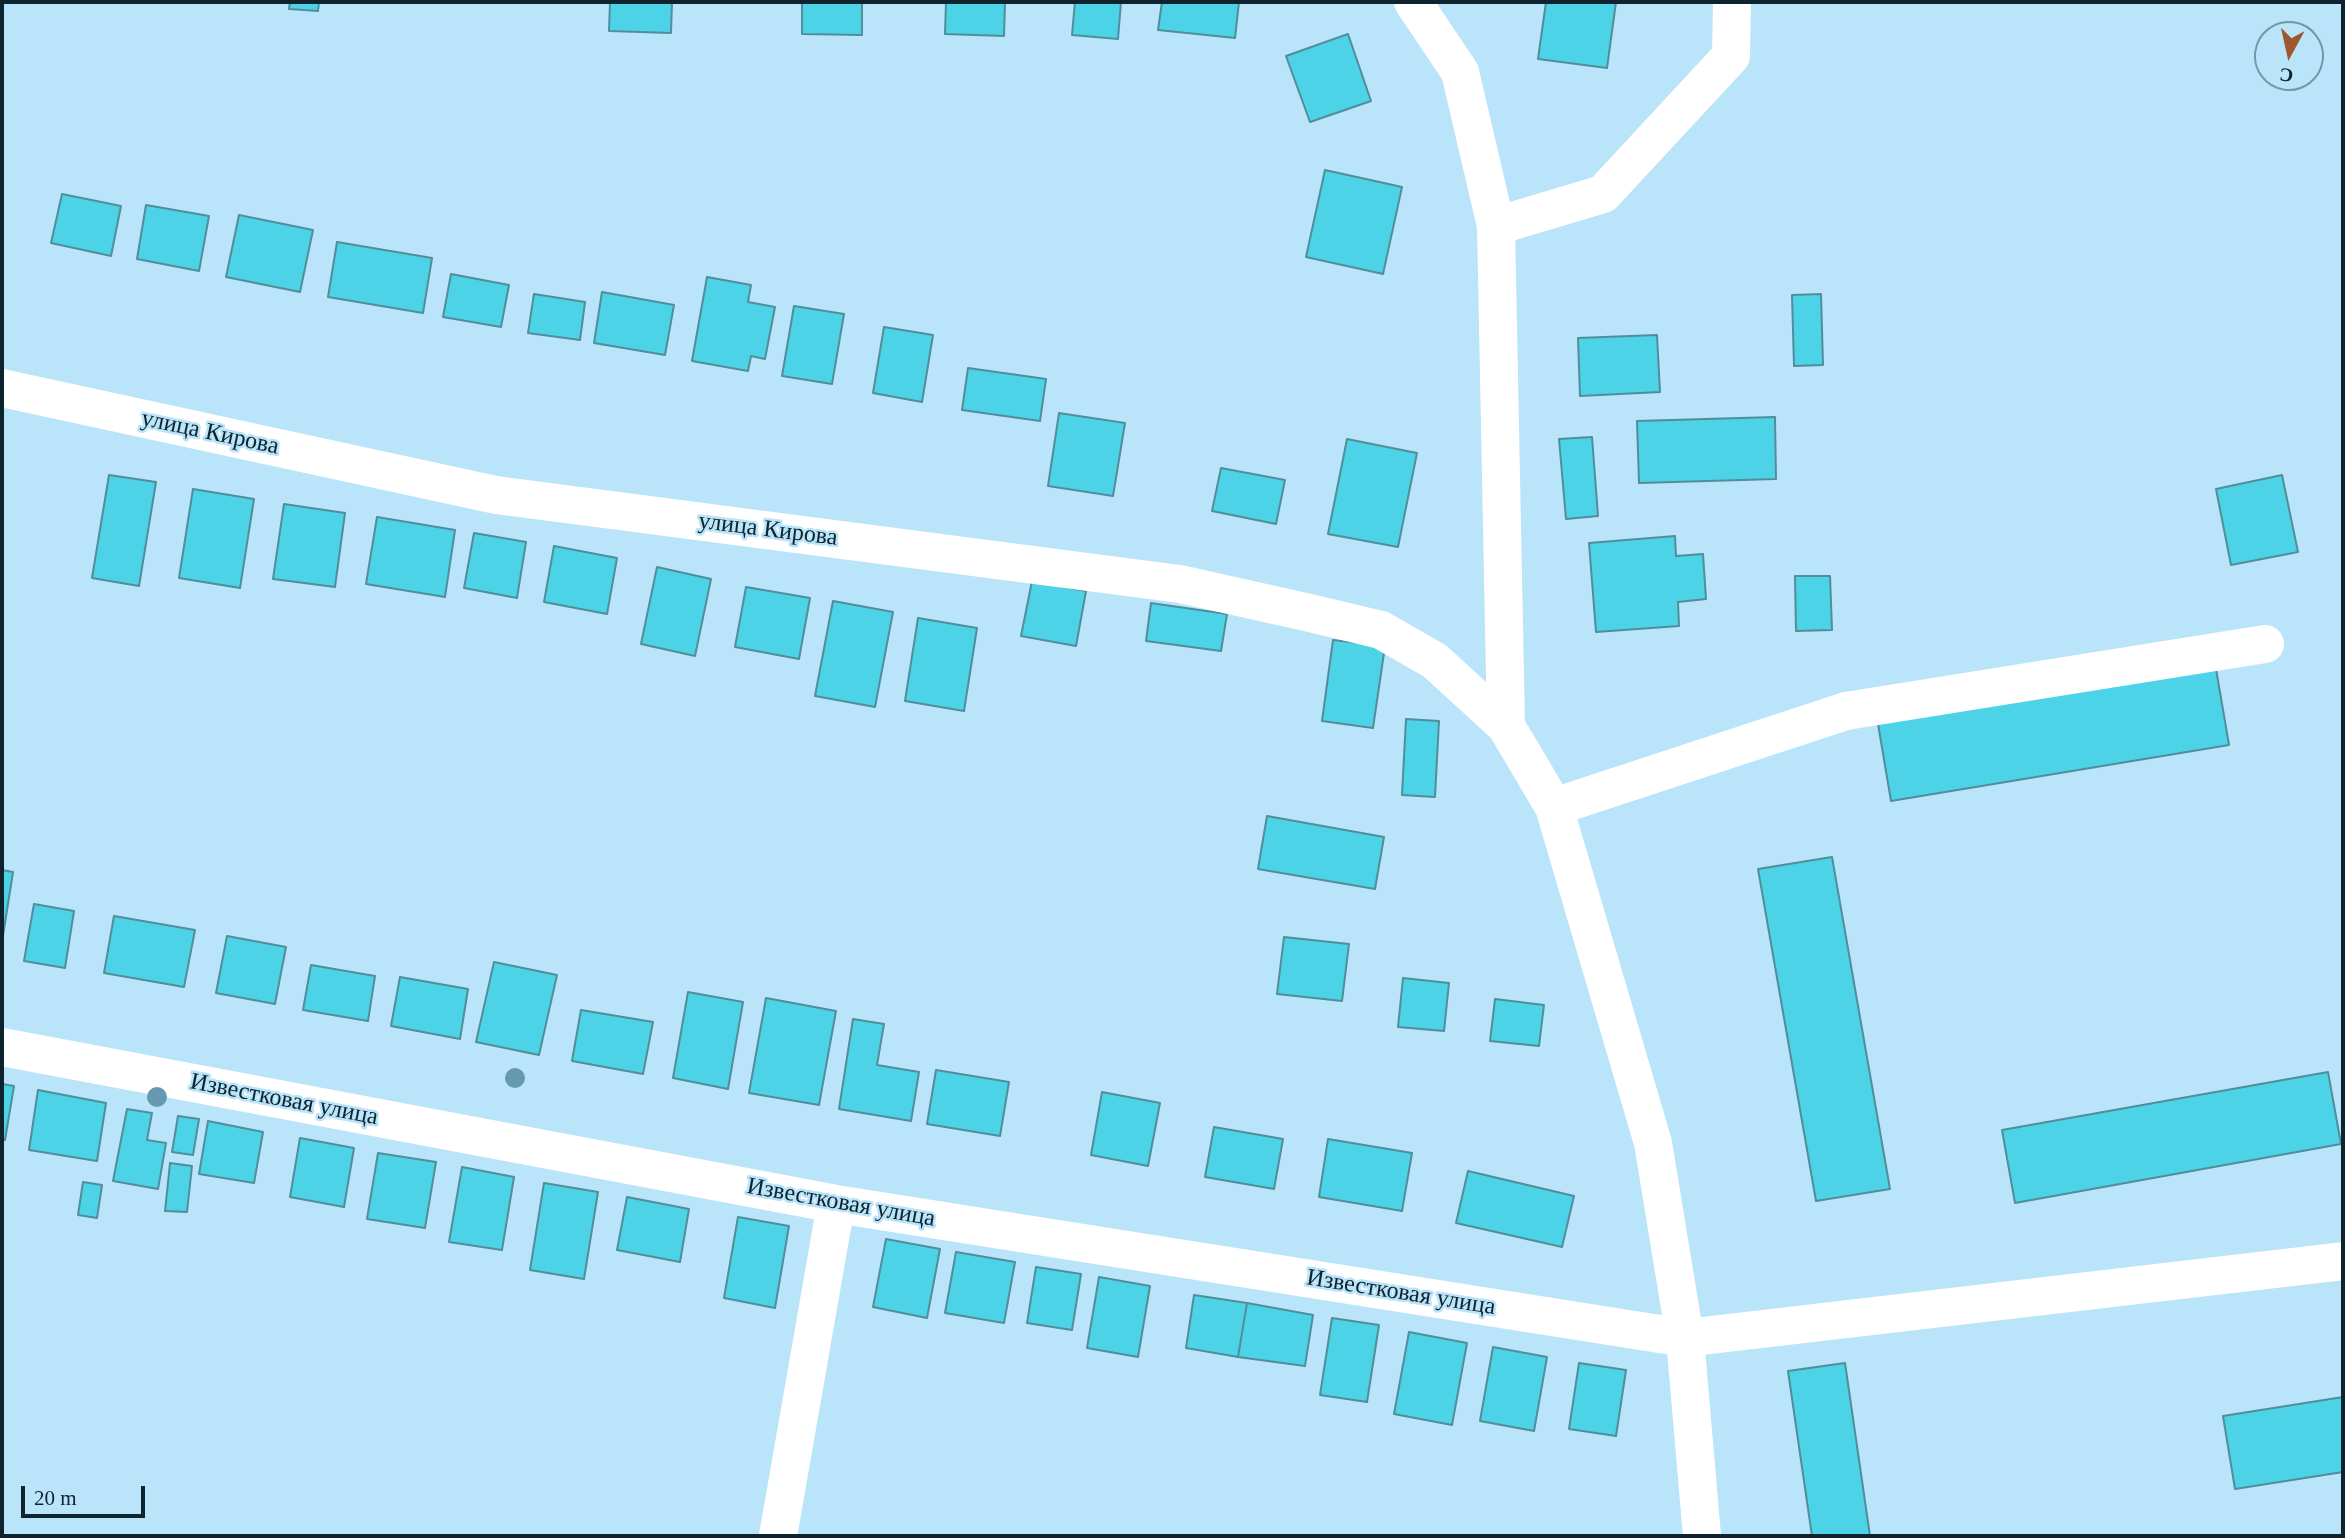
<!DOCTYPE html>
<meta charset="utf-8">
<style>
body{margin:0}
#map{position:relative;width:2345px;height:1538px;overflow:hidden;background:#b9e4f9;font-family:Georgia,serif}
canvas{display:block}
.frame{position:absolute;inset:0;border:4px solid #0d232d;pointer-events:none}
.north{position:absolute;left:2254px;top:21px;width:70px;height:70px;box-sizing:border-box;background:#b9e4f9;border:2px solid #7497a7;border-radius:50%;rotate:188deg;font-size:19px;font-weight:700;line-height:28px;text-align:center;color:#0d232d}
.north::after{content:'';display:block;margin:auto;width:24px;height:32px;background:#9e582e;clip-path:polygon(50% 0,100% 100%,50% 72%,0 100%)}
.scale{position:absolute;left:21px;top:1486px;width:124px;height:32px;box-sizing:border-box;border:4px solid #0d232d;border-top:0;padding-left:9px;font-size:21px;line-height:24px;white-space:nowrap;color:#0d232d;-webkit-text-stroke:5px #b9e4f9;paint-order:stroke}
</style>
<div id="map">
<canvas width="2345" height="1538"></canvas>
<div class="frame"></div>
<div class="north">С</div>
<div class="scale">20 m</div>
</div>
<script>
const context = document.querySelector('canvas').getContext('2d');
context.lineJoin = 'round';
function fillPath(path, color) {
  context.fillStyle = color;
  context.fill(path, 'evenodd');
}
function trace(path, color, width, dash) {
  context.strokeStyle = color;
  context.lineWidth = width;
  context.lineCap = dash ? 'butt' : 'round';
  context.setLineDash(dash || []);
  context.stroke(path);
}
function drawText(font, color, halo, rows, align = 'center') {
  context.font = font + ' Georgia,serif';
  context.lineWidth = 5;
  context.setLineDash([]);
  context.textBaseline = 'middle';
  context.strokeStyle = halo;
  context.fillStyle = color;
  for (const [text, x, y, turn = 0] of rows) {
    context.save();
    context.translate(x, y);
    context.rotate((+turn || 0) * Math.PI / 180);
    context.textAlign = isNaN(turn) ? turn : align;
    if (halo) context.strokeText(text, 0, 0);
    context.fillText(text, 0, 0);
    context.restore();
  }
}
const building = new Path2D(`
 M290,2H319L318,11L289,9Z
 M610,2H672L671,33L609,31Z
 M802,2H862V35L802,34Z
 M946,2H1005L1004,36L945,34Z
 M1075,2H1121L1118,39L1072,35Z
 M1162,2H1239L1235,38L1158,30Z
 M1546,2H1616L1607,68L1538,59Z
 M1348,34L1371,101L1310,122L1286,56Z
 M1325,170L1402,187L1383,274L1306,257Z
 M62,194L121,206L111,256L51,243Z
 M146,205L209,216L199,271L137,259Z
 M239,215L313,230L300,292L226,277Z
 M337,242L432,258L423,313L328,297Z
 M451,274L509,285L501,327L443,317Z
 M707,277L751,285L748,302L775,307L765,359L751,356L748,371L692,361Z
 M602,292L674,305L665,355L594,343Z
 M534,294L585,302L580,340L528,333Z
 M1821,294L1823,365L1794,366L1792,295Z
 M794,306L844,314L832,384L782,376Z
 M884,327L933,335L922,402L873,393Z
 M1657,335L1660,392L1580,396L1578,338Z
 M968,368L1046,379L1040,421L962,410Z
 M1059,413L1125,423L1113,496L1048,486Z
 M1775,417L1776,479L1639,483L1637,421Z
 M1592,437L1598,516L1566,519L1559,439Z
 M1347,439L1417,453L1398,547L1328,534Z
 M1221,468L1285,480L1276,524L1212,511Z
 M109,475L156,482L139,586L92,578Z
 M2282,475L2298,552L2231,565L2216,489Z
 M193,489L254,499L240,588L179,578Z
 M284,504L345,513L335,587L273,579Z
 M377,517L455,530L445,597L366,584Z
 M474,533L526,542L517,598L464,588Z
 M1675,536L1676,556L1703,554L1706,599L1678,602L1679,626L1596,632L1589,543Z
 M554,546L617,558L607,614L544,602Z
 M657,567L711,579L695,656L641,644Z
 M1795,576H1830L1832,630L1796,631Z
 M1032,581L1086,591L1076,646L1021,636Z
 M746,587L810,598L799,659L735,647Z
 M833,601L893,612L875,707L815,696Z
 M1151,603L1227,614L1221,651L1146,641Z
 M918,618L977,628L964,711L905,701Z
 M1333,640L1385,646L1373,728L1322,721Z
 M2215,663L2229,745L1891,801L1877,718Z
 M1406,719L1439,721L1435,797L1402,795Z
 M1267,816L1384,837L1375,889L1258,869Z
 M1832,857L1890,1189L1816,1201L1758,869Z
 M2,870L13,872L2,942Z
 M34,904L74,911L65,968L24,961Z
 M114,916L195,930L184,987L104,973Z
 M227,936L286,947L275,1004L216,993Z
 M1284,937L1349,944L1342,1001L1277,994Z
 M494,962L557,975L539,1055L476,1042Z
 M311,965L375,976L368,1021L303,1010Z
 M400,977L468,989L460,1039L391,1026Z
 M1403,978L1449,983L1444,1031L1398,1027Z
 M688,992L743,1002L728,1089L673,1078Z
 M766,998L836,1011L819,1105L749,1093Z
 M1495,999L1544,1005L1539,1046L1490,1041Z
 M581,1010L653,1022L643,1074L572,1061Z
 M853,1019L884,1024L877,1065L919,1072L911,1121L839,1109Z
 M936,1070L1009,1082L1000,1136L927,1124Z
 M2328,1072L2341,1144L2015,1203L2002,1130Z
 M2,1084L14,1086L5,1140L2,1139Z
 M38,1090L106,1103L97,1161L29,1150Z
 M1102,1092L1160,1103L1148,1166L1091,1155Z
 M127,1109L152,1113L147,1140L166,1143L158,1189L113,1181Z
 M178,1116L199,1119L193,1155L172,1152Z
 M208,1121L263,1132L254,1183L199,1174Z
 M1214,1127L1283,1139L1274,1189L1205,1177Z
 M300,1138L354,1148L344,1207L290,1197Z
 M1328,1139L1412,1153L1402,1211L1319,1197Z
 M378,1153L436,1162L425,1228L367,1219Z
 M170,1163L192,1166L187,1212L165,1211Z
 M462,1167L514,1177L502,1250L449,1242Z
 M1468,1171L1574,1196L1562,1247L1456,1223Z
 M83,1182L102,1185L97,1218L78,1215Z
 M544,1183L598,1192L584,1279L530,1270Z
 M627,1197L689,1209L680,1262L617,1250Z
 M738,1217L789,1226L775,1308L724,1298Z
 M886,1239L940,1249L927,1318L873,1307Z
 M956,1252L1015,1262L1004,1323L945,1313Z
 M1036,1267L1081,1274L1072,1330L1027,1323Z
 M1099,1277L1150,1286L1138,1357L1087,1348Z
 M1194,1295L1247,1303L1238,1357L1186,1348Z
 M1247,1303L1313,1315L1305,1366L1238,1357Z
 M1332,1318L1379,1325L1367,1402L1320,1395Z
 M1409,1332L1467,1343L1452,1425L1394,1414Z
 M1493,1347L1547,1357L1534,1431L1480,1421Z
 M1579,1363L1626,1370L1616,1436L1569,1429Z
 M1845,1363L1870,1536H1812L1788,1371Z
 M2343,1397V1472L2235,1489L2223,1416Z`);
fillPath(building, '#4dd3e8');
trace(building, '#508e99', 2);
trace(new Path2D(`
 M1413,2L1460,72L1496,226L1506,726L1554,807L1653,1143L1685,1338L1702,1536
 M1496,226L1603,194L1731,56L1732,2
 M2,388L496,495L1180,584L1310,613L1381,630L1435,661L1506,726
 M1554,807L1846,711L2265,644
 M2,1047L836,1204L1685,1338L2343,1261
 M778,1536L836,1204`), '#fff', 38);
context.fillStyle = '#6699b0';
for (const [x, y] of [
 [515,1078],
 [157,1097]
]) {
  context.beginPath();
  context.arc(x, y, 10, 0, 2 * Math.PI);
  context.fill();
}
drawText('24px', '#0d232d', '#b9e4f9', [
 ["улица Кирова",210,433,12],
 ["улица Кирова",768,530,7],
 ["Известковая улица",284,1100,11],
 ["Известковая улица",841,1203,10],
 ["Известковая улица",1401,1293,9]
]);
</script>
